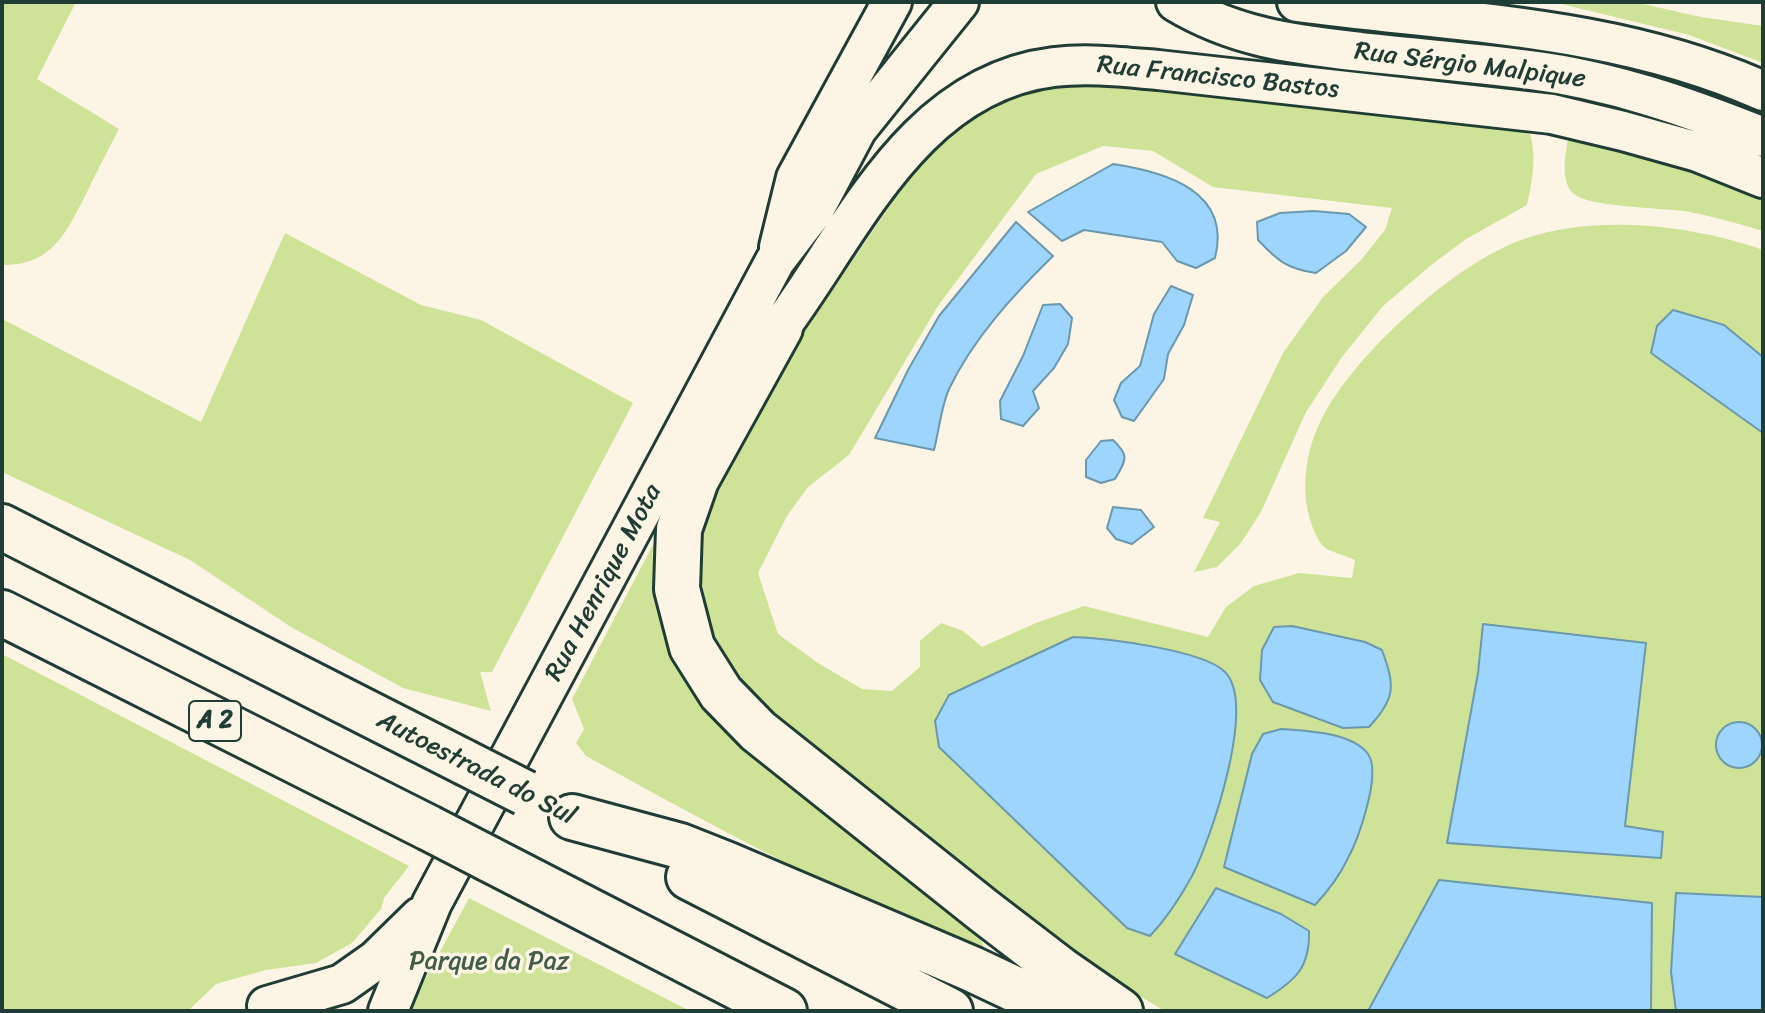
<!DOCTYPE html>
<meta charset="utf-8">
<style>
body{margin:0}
#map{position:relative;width:1765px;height:1013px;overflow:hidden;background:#fcf5e5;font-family:Sriracha,sans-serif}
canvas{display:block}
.frame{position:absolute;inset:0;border:4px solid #1f3d34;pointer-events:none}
</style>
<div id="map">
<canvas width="1765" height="1013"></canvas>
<div class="frame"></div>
</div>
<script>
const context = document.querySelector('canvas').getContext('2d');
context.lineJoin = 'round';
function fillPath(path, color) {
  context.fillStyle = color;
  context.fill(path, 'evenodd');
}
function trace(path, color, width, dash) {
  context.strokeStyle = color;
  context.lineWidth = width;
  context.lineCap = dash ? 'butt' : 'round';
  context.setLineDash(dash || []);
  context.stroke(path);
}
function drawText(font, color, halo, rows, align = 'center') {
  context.font = font + ' Sriracha,sans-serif';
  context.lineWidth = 7;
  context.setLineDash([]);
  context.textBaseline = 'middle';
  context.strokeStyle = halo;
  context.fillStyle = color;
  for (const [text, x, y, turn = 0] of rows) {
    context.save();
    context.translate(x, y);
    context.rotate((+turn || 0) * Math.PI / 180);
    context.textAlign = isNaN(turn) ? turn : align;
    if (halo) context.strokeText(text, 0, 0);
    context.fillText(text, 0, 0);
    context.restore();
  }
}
fillPath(new Path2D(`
 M2,2H76L37,79L119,129C108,150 97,171 87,192C67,231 53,266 2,265Z
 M1553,2H1634L1701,17L1763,26V63L1689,35Z
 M1065,82L1168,85L1493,125L1530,134C1537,158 1532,181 1527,205L1466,239L1430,266L1383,306L1342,357L1306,412L1261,512L1241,543L1217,567L1194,572L1220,522L1203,518L1283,353L1323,297L1361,260L1385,230L1392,208L1213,187L1153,151L1103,146L1036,174L938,306L849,455L808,487L787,516L758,573L778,634L818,663L862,689L892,691L920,667V641L941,623L963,631L982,647L1036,623L1084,606L1208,637L1226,607L1254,586L1299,573L1352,578L1355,560C1346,556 1335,553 1327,549C1315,542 1307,512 1306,500C1303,471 1309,444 1322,418C1355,354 1456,262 1524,239C1597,214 1691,225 1763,250V1011H1165L1077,959L741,690L712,640L696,549L725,464L791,351L900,191L938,139L976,111L1013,95Z
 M1569,134L1627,147L1763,195V231C1737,223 1711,216 1684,211C1661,208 1589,207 1574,194C1559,182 1566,151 1569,134Z
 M285,233L421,305L481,320L633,403L492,672H480L491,711L403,688L291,627L190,560L2,472V319L201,422Z
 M657,537L656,585L664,638L693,687L978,933L984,947C844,899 715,827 586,756L576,743L584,729L572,699Z
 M2,654L409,866L384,898L381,909L352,943L316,963L266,970L216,984L188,1011H2Z
 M469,898L690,1011H408Z`), '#cee398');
const water = new Path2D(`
 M1113,164C1166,172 1232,191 1215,258L1196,268L1177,261L1162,242L1084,230L1062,241L1028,212Z
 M1314,211L1349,214L1366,227L1346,251L1316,273C1287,269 1278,261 1258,240L1257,222L1280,213Z
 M1016,222L1053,256C1013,295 973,339 949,389C941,407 939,431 934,450L875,438L908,370L939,316Z
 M1171,286L1193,295L1184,325L1168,354L1164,379L1134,421L1122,417L1114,400L1121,383L1140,366L1154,314Z
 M1060,304L1072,318L1068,344L1054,368L1033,391L1039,408L1023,426L1001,419L1000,401L1023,356L1043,305Z
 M1673,310L1724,325L1763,357V433L1651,353L1657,326Z
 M1113,440C1130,456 1126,460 1115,479L1101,483L1086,477V460L1101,441Z
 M1113,507L1141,510L1154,527L1132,544L1116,539L1107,528Z
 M1483,624L1646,643L1625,826L1663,832L1661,858L1447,843L1478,673Z
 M1292,626L1365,642L1382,650C1395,686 1396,698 1369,727L1343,728L1273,702L1260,680L1262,650L1274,627Z
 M1073,637C1105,638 1204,650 1225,672C1257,705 1211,839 1192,876C1180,898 1167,918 1150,936L1127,928L939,747L935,721L949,695Z
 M1716 745a23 23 0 1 1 46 0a23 23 0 1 1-46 0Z
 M1281,729C1306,731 1352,732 1368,754C1382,774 1358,840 1347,860C1339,877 1327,892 1315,905L1224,867L1252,754L1263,734Z
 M1439,880L1652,903L1651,1011H1368Z
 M1216,888L1281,914L1309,931C1310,967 1296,980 1267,998L1175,954Z
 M1676,893L1763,897V1011H1676L1671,972Z`);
fillPath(water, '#9dd5fd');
trace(water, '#6b98ad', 2);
const minor = new Path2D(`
 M1176,2C1236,38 1293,44 1361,52C1418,58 1474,63 1530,70C1611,80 1688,107 1763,137
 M1297,2C1454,23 1616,25 1763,91
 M779,247L796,178L892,2
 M780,328C854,228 914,84 1054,67C1088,63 1123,67 1158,70L1552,114L1623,131L1698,152L1763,178
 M267,1006L342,984L376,960L420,917
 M388,1011L432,903L775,261L814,210L857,129L959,2`);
const highway = new Path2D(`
 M780,328L696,480L679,529L677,589L692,647L721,693L758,731L984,911L1061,970L1120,1011
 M2,527L464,762
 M2,613L429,828
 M572,817L680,846L728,865L972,969L1061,1011
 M489,859L784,1011
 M689,877L950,1011`);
trace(minor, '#1f3d34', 44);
trace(highway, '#1f3d34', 50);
trace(minor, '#fcf5e5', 38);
trace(highway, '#fcf5e5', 44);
const highwayBridge = new Path2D(`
 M464,762L525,793
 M429,828L489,859`);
trace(highwayBridge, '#1f3d34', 50, []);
trace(highwayBridge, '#fcf5e5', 44);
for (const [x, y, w] of [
 [215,721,52]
]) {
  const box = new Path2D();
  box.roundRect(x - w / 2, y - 20, w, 40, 6);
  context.fillStyle = '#fcf5e5';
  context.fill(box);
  trace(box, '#1f3d34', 2);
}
drawText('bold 24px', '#1f3d34', null, [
 ["A 2",215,721]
]);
drawText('26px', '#1f3d34', '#fcf5e5', [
 ["Rua Sérgio Malpique",1470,66,7],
 ["Rua Francisco Bastos",1218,78,6],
 ["Rua Henrique Mota",604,583,-62],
 ["Autoestrada do Sul",476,769,27]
]);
drawText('26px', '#425e48', '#fcf5e5', [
 ["Parque da Paz",489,962]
]);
</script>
